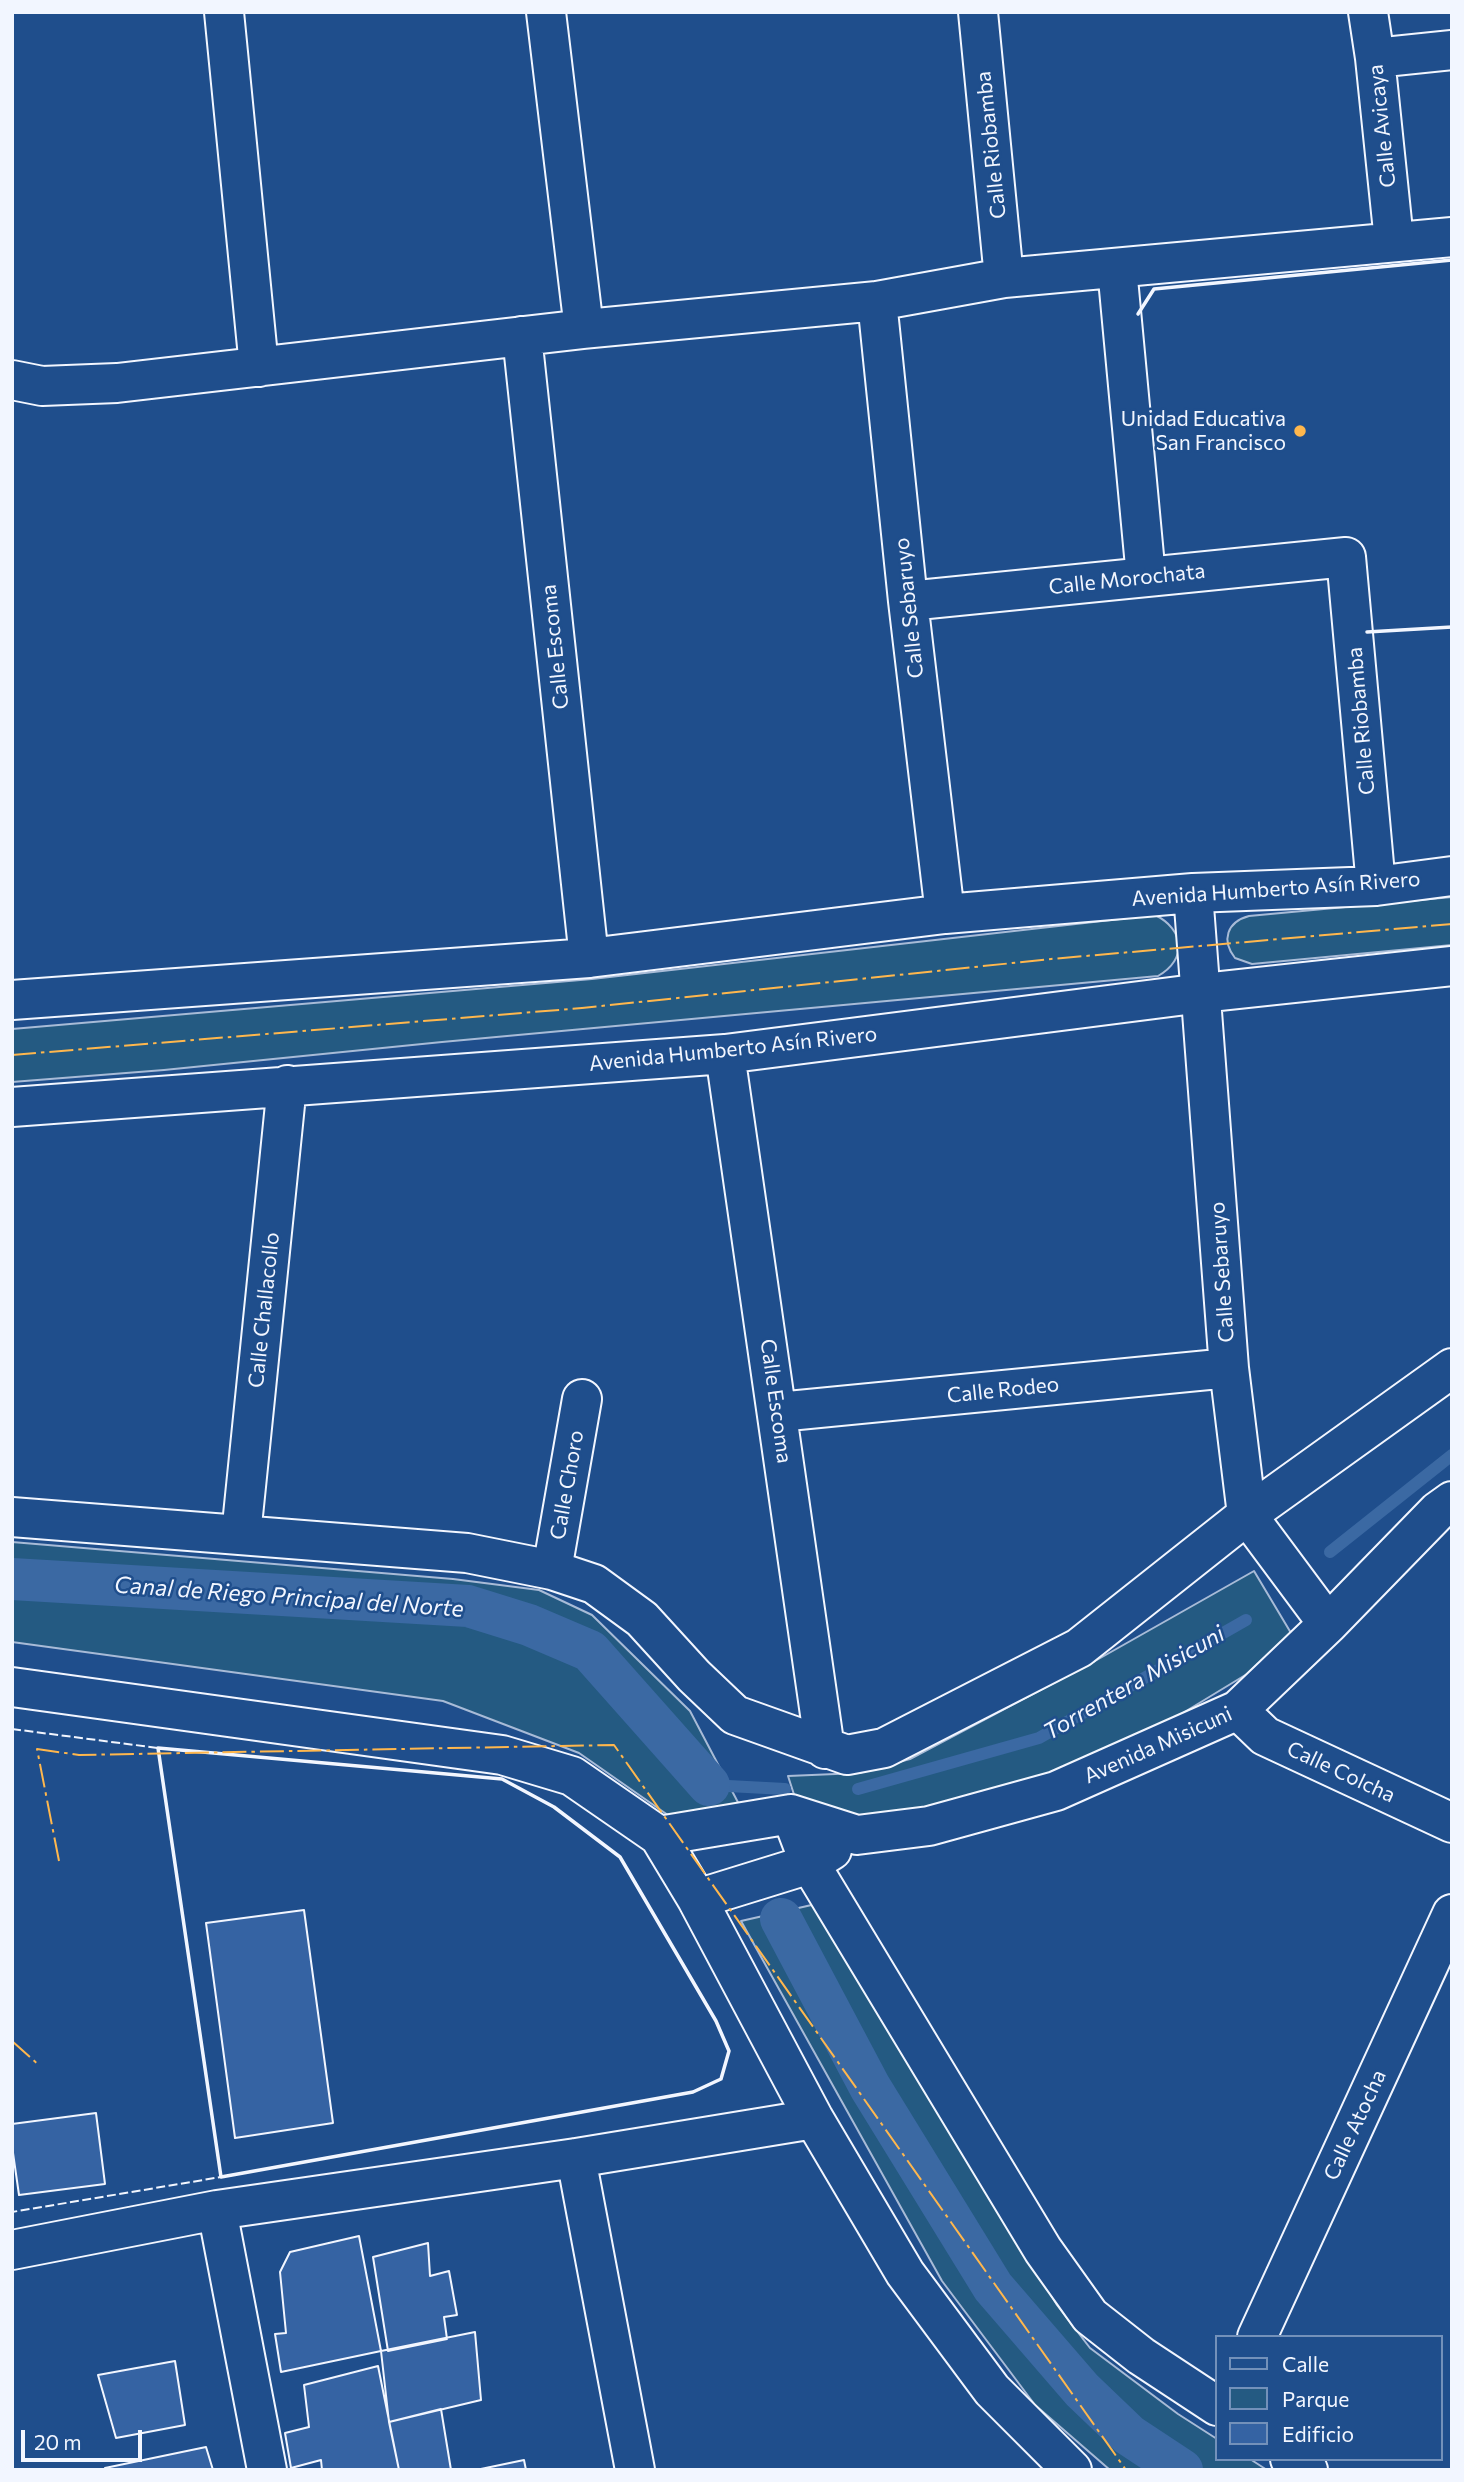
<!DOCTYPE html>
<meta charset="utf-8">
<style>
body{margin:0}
#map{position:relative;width:1464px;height:2482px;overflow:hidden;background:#1f4e8c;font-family:Commissioner,sans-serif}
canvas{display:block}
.frame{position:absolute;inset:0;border:14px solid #f2f6ff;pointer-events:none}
.legend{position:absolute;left:1215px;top:2335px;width:228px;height:126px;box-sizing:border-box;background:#1f4e8c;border:2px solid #7391ba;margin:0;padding:9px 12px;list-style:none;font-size:21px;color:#f2f6ff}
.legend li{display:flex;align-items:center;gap:14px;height:35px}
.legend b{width:35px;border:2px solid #7391ba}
.scale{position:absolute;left:21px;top:2430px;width:121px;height:32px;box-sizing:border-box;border:4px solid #f2f6ff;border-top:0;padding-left:9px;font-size:21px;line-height:24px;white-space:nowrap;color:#f2f6ff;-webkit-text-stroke:5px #1f4e8c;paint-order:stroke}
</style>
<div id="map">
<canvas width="1464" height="2482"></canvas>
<div class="frame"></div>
<ul class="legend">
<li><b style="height:9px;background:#1f4e8c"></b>Calle</li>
<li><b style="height:19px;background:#245a82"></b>Parque</li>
<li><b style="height:19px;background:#3563a3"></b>Edificio</li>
</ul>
<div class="scale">20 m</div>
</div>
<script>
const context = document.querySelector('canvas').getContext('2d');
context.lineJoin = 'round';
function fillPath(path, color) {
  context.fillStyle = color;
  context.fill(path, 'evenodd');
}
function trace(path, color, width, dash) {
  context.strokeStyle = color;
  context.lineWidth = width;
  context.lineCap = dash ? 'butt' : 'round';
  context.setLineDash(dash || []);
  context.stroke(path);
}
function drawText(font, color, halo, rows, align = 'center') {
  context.font = font + ' Commissioner,sans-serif';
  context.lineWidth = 5;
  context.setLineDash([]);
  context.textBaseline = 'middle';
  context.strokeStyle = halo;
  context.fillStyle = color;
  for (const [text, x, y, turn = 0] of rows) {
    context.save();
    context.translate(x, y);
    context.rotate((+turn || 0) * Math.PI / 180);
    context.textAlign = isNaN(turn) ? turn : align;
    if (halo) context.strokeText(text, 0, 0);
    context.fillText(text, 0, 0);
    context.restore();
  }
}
const green = new Path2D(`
 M1452,897V945L1252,964L1235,958C1221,940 1227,922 1249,916Z
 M1155,915C1184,929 1188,959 1158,976L442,1042L164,1070L12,1082V1029L592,979Z
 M12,1542L453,1579L539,1590L592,1615L690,1711L742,1810L675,1820L579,1753L443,1701L12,1642Z
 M1254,1571L1291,1633L1247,1674L1173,1719L1075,1768L1001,1792L877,1817L800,1813L788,1776L859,1773L910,1759L1095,1661Z
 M816,1904L1057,2305L1090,2348L1178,2414L1217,2439V2459H1250L1267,2470H1110L1035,2405L942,2281L741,1921Z`);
fillPath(green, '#245a82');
trace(green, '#a8bbd7', 2);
trace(new Path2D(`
 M1330,1552L1452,1455
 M709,1785L785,1789
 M858,1789L1039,1738L1246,1620`), '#3b69a3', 12);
trace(new Path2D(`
 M12,1579L468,1606L529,1625L590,1651L709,1785
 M781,1919L870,2087L993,2287L1082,2390L1129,2435L1182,2470`), '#3b69a3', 42);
const building = new Path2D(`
 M304,1910L333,2123L235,2138L206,1923Z
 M96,2113L105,2184L19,2195L12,2146V2124Z
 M359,2236L381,2351L281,2372L275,2334L286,2333L280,2272L290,2252Z
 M428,2243L430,2276L449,2271L457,2315L444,2317L447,2339L388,2351L373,2257Z
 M475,2332L481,2400L389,2422L381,2351Z
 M175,2361L185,2425L116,2438L98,2375Z
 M378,2366L399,2470H322L321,2460L291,2468L285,2433L309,2427L304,2385Z
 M441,2409L451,2470H399L389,2422Z
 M206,2447L213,2470H105V2468Z
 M524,2460L526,2470H476Z`);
fillPath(building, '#3563a3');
trace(building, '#f2f6ff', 2);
const minor = new Path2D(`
 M224,12L259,367
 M546,12L584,329
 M978,12L1004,278
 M1368,12L1375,58L1394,241
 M1375,58L1452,50
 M1117,268L1146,577
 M877,301L908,601L945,914
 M522,336L589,958
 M12,380L42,386L117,383L584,329L877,301L1004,278L1452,237
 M908,601L1346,557L1376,886
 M1193,893L1229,1368L1247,1515L1328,1624
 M12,1000L589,958L945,914L1193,893L1376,886L1452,876
 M725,1054L825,1749
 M12,1107L725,1054L1202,993L1452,966
 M778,1412L1229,1368
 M12,1517L467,1553L552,1570L594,1584L642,1619L694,1676L735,1715L847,1755L884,1748L1079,1648L1247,1515L1452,1368
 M241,1535L287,1085
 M552,1570L582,1399
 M12,1687L502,1755L572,1776L659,1836L697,1899L814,2119L905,2273L992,2390L1072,2470
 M1238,1710L1265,1736L1452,1823
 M791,1814L810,1864L1043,2250L1090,2316L1141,2356L1217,2406
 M659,1836L791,1814L857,1835L929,1826L1056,1791L1238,1710L1328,1624L1438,1511L1452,1501
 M697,1899L810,1864L832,1850
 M576,2158L635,2470
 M217,2210L267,2470
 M12,2250L217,2210L576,2158L814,2119
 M1257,2337L1452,1914
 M1290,2459L1308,2470`);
trace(minor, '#f2f6ff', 42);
trace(minor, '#1f4e8c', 38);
trace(new Path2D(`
 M12,1729L158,1748L221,2177L12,2212`), '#f2f6ff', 2, [9, 3.5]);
trace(new Path2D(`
 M1138,314L1154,289L1452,260
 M1367,632L1452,627
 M158,1748L502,1779L554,1807L620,1857L716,2021L729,2051L721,2079L693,2092L221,2177Z`), '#f2f6ff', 3.5);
trace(new Path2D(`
 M12,1055L582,1008L1051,959L1452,924
 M59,1861L37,1749L79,1755L614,1745L1126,2470
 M12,2041L40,2066`), '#ffb74d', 2, [24, 5, 3.5, 5]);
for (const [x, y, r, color] of [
 [1300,431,7,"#ffb74d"]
]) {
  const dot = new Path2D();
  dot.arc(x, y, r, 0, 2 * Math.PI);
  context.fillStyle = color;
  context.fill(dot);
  trace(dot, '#1f4e8c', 2.5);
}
drawText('21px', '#f2f6ff', '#1f4e8c', [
 ["Calle Avicaya",1382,126,-96],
 ["Calle Riobamba",991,145,-96],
 ["Calle Morochata",1127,579,-6],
 ["Calle Sebaruyo",909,608,-96],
 ["Calle Escoma",555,647,-96],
 ["Calle Riobamba",1361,721,-95],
 ["Avenida Humberto Asín Rivero",1276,889,-4],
 ["Avenida Humberto Asín Rivero",733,1049,-6],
 ["Calle Sebaruyo",1222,1272,-94],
 ["Calle Challacollo",264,1310,-84],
 ["Calle Rodeo",1003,1390,-6],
 ["Calle Escoma",776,1401,82],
 ["Calle Choro",567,1485,-80],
 ["Avenida Misicuni",1158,1745,-24],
 ["Calle Colcha",1341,1772,25],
 ["Calle Atocha",1355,2125,-65]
]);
drawText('21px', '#f2f6ff', '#1f4e8c', [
 ["Unidad Educativa",1286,419],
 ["San Francisco",1286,443]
], 'right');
drawText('italic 23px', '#f2f6ff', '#1f4e8c', [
 ["Canal de Riego Principal del Norte",289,1597,4],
 ["Torrentera Misicuni",1134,1683,-30]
]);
</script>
